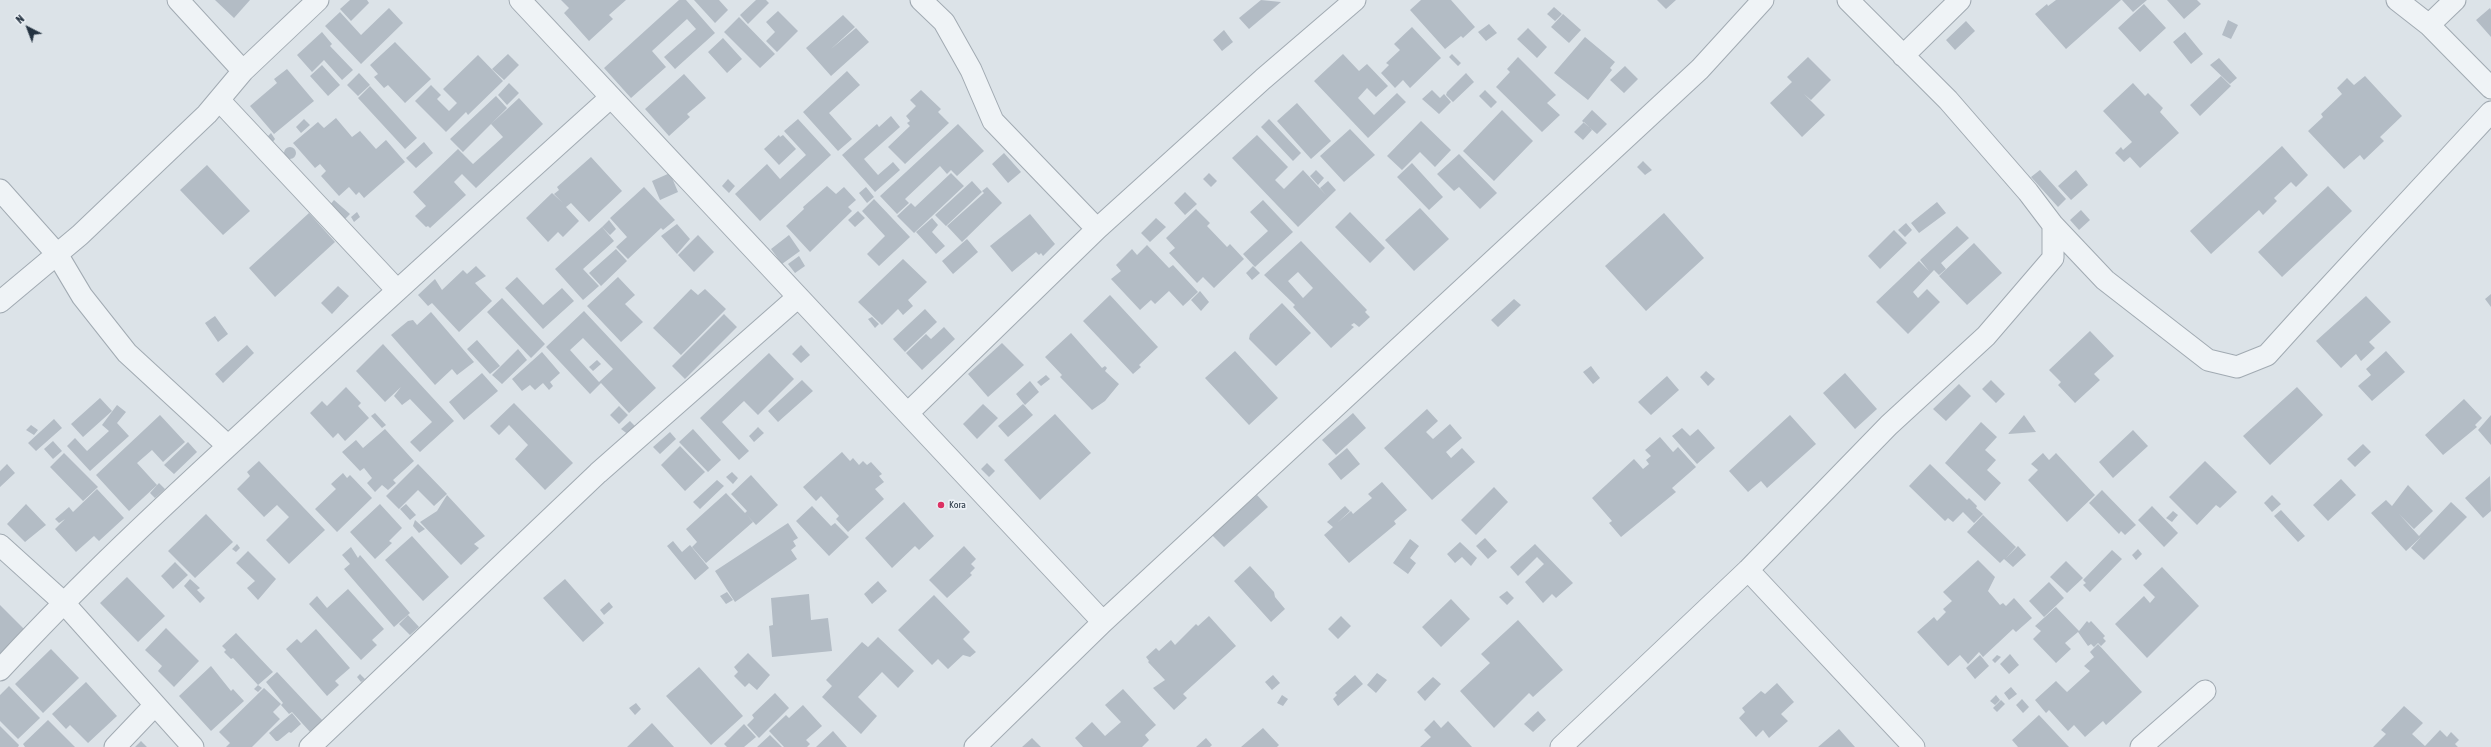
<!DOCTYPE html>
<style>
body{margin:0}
#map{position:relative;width:2491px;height:747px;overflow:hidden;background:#dce3e8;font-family:"Asap Condensed",sans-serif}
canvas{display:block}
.north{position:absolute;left:8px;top:8px;width:40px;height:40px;-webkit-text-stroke:3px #ecf1f6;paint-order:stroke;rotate:318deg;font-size:11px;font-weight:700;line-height:16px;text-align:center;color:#243240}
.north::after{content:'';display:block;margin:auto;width:14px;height:18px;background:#243240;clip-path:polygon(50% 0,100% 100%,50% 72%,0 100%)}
</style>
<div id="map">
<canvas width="2491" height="747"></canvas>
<div class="north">N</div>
</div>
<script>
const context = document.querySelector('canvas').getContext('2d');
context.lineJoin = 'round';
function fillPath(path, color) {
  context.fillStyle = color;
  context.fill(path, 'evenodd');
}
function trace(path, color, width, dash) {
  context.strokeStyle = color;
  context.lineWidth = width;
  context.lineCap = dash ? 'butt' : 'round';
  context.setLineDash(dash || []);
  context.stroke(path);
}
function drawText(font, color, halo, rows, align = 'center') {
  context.font = font + ' "Asap Condensed",sans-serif';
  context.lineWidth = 3.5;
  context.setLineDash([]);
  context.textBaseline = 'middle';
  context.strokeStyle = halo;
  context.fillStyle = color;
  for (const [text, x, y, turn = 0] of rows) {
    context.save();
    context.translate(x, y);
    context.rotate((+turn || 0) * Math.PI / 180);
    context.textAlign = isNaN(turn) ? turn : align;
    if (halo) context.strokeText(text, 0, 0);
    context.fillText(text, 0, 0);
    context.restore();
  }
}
fillPath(new Path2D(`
 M215,0H250L234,18Z
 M350,0H367L369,3L351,21L340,9Z
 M561,0H626L609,15L613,19L589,41L564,13L569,8Z
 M679,0H686L715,33L675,69L664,57L696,29L687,19L652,51L666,67L631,98L604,68Z
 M694,0H719L728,10L715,23Z
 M756,0H766L769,3L748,24L740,15Z
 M1261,0L1281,2L1249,29L1239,18Z
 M1421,0H1451L1475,27L1463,38L1461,36L1445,49L1410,10Z
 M1657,0H1676L1666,9Z
 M2056,0H2121L2066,49L2035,14L2047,4L2048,6Z
 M2122,0H2147L2133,12Z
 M2167,0H2197L2201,4L2184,19Z
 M2144,4L2166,28L2140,52L2118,28Z
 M1554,7L1562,14L1555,21L1547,14Z
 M389,8L403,23L361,64L325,26L340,12L361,35Z
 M2490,8L2491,10V37L2476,20Z
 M778,11L798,31L777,52L766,41L775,32L766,22Z
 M1563,14L1581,30L1569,43L1551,27Z
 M843,15L855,27L831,49L856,28L869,42L831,76L806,48Z
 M739,17L775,54L760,68L724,32Z
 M2228,20L2238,25L2231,39L2222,35Z
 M1966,21L1975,31L1955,50L1946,40Z
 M1489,24L1497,33L1486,41L1478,32Z
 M1412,27L1441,58L1410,88L1403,80L1395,88L1381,73L1389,65L1386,63L1400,50L1394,44Z
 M1528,28L1547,47L1537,58L1517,39Z
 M1224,30L1233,42L1222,51L1213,40Z
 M322,32L332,44L330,46L353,70L342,80L324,60L312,72L297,55Z
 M2185,32L2203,54L2191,64L2173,42Z
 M1585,37L1615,62L1610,68L1612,70L1588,100L1554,73Z
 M723,38L742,59L727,73L708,52Z
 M395,42L431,79L405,103L388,85L384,88L374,77L378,74L370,65Z
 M508,54L519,65L504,80L492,69Z
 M1343,54L1359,71L1367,64L1388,86L1376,97L1367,88L1358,98L1374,115L1397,93L1406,102L1368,138L1314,81Z
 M1452,54L1461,63L1458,66L1449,57Z
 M478,55L503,81L468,115L466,112L446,132L415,101L431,85L441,95L437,99L449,111L457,103L443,89Z
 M1518,57L1556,95L1547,103L1560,115L1542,132L1496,87L1510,72L1507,69Z
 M1808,57L1831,80L1811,100L1804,94L1825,115L1802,137L1770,103L1792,82L1787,77Z
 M2219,58L2237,78L2230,84L2210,65Z
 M322,65L340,85L328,96L310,76Z
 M1625,66L1638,79L1624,93L1610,80Z
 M287,69L314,101L274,134L250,106L277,83L274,79Z
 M847,71L860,85L829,113L852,139L838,151L803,112Z
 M359,73L370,85L358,96L347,85Z
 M1466,73L1474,82L1453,102L1446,95L1447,92Z
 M684,74L706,98L687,114L690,117L669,136L645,109Z
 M2221,76L2231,86L2200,116L2190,105Z
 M2365,76L2402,116L2380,137L2384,141L2364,160L2360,155L2344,169L2308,131L2323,117L2321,114L2342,94L2337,88L2347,78L2354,85Z
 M509,83L519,93L507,105L498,95Z
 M2133,83L2145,96L2148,93L2163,108L2160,112L2179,133L2140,168L2130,157L2124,162L2115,153L2121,147L2123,150L2132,142L2103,111Z
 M370,86L417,138L405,149L358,98Z
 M921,90L941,109L938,112L949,123L905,164L888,147L910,126L907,123L910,121L906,116L916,106L910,100Z
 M1432,90L1440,98L1444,94L1451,102L1439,114L1422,99Z
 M1485,90L1497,102L1491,108L1479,96Z
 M496,96L507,108L463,152L450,139Z
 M519,98L543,124L476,188L462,174L454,182L466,195L430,228L428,226L426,227L415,216L426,206L413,192L458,149L473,164L503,137L491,124Z
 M1297,103L1331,141L1311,159L1277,121Z
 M1502,110L1533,141L1494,181L1463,151Z
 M1592,110L1607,124L1597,134L1582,121Z
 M891,116L900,127L864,159L878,175L893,162L900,170L875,192L842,155L877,124L879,127Z
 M336,118L352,137L360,131L376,149L386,140L405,162L364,198L359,192L356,195L349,187L339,196L321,176L326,171L320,164L315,168L293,143L318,122L324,128Z
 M304,119L310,125L301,133L296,127Z
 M798,119L831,155L790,193L778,180L790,193L760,221L735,194L767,164L780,179L806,155L784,131Z
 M1269,119L1301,153L1293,161L1261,127Z
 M1421,121L1451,150L1435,167L1420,152L1402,170L1387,156Z
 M1584,122L1592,130L1583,140L1574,132Z
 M958,124L984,151L957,176L951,170L947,174L940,166L905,199L909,203L897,214L880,196Z
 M1350,129L1375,155L1344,182L1320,156Z
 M271,133L275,139L272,143L266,138Z
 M779,135L780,137L783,135L796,149L779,165L764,149Z
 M1257,135L1288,167L1275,180L1284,189L1303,170L1326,195L1320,188L1328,181L1336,190L1298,227L1232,158Z
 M424,142L433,153L416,168L406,158Z
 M2282,146L2308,175L2296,187L2291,182L2274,198L2277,201L2263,215L2259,210L2211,254L2190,231Z
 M284 153a6 6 0 1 1 12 0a6 6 0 1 1-12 0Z
 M1004,153L1021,172L1008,183L992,164Z
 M1459,154L1497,193L1480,209L1459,187L1454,191L1437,174Z
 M591,157L622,191L589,222L571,203L566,207L579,221L563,237L558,232L548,242L526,218L552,193L563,203L554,194L559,190L557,187Z
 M1643,161L1652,170L1645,175L1637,167Z
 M1412,163L1443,197L1429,210L1397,177Z
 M207,165L250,211L223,235L180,190Z
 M1316,170L1324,178L1318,185L1310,176Z
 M2040,170L2066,199L2058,207L2031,177Z
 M2076,170L2088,185L2071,200L2058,186Z
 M670,173L678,192L660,200L652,181Z
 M951,173L964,186L914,233L897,216L911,203L915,207Z
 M1209,173L1217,181L1211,187L1203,179Z
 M728,179L735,186L729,193L722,186Z
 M972,181L982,192L946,226L935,215Z
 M827,186L836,194L844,187L856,200L848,207L852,211L810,252L786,226L804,209L803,207Z
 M2328,186L2352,211L2282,277L2258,252Z
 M644,187L675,220L663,230L661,228L628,259L616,247L627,237L610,218Z
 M866,187L874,197L867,203L859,193Z
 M987,187L1002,203L962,242L947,226L984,193L982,191Z
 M1185,192L1197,204L1185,215L1174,203Z
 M874,199L910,237L879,266L867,254L885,236L862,211Z
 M334,200L350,214L344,220L329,206Z
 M1263,200L1293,232L1255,267L1243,254L1268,231L1250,212Z
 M1937,202L1946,213L1919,233L1911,223Z
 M1420,208L1449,239L1414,271L1385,240Z
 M1196,209L1210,223L1207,226L1227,247L1230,244L1244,259L1214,288L1203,277L1197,283L1169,253L1175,248L1166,238Z
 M2081,210L2090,220L2079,230L2070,220Z
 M858,211L865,218L855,227L848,220Z
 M357,212L360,217L354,222L351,217Z
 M1350,212L1385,248L1370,263L1335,227Z
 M309,213L335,242L275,297L249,268Z
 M1664,213L1704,258L1646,311L1605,266Z
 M1030,214L1055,244L1043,256L1041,253L1039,255L1036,252L1012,272L990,246Z
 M932,218L938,225L932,232L945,246L936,254L916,232Z
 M1156,218L1166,227L1150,242L1141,233Z
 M609,220L616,229L610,235L602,227Z
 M1906,223L1912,230L1905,237L1898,230Z
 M677,224L690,239L677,254L661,236Z
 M1957,226L1969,238L1941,263L1946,269L1939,275L1934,270L1913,292L1918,298L1927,289L1940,302L1908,334L1876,302L1919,261L1929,271L1920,260Z
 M602,227L614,241L583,269L599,286L583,300L555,269Z
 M1894,230L1907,243L1880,269L1868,256Z
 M698,235L714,252L694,272L678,255Z
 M789,235L800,251L782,264L771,249Z
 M967,239L978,252L953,274L942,261Z
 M1301,241L1367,310L1365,312L1370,317L1359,327L1354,323L1351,325L1354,327L1331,348L1293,307L1295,305L1264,275ZM1298,272L1313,288L1303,298L1288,281Z
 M1974,243L2002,273L1967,305L1939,276Z
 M1147,245L1169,268L1173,265L1198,292L1183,306L1169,291L1155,304L1151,300L1140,310L1111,279L1121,271L1116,265L1132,249L1137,255Z
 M616,249L627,261L601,286L589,273Z
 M799,256L805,266L795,273L788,264Z
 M903,259L927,282L908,300L913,306L903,315L898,309L882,325L858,302Z
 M476,266L486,276L475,283L492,301L459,332L432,303L428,306L418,295L435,279L442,290L463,270L467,274Z
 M1253,266L1260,273L1252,280L1246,273Z
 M517,277L543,305L562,288L574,301L543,329L505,288Z
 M618,277L635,295L625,304L643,322L621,342L587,306Z
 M338,286L349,296L332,314L321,303Z
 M691,289L698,295L705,289L726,309L681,355L653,328Z
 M1200,291L1209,302L1201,311L1191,300Z
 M2491,294V307L2485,299Z
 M1110,295L1158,347L1139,365L1141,367L1133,374L1083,321Z
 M2366,296L2391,322L2369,342L2375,348L2361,361L2356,354L2341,368L2316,341Z
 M502,298L545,344L531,358L487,312Z
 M1514,299L1521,305L1498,327L1491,320Z
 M1282,303L1311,333L1276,366L1249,339L1250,334Z
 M925,309L937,322L905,352L893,339Z
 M584,311L656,388L629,413L601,383L590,394L546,347ZM583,338L613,369L599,382L570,350Z
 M431,312L474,362L457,375L452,369L435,385L391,335L408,321L413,320L417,325Z
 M724,314L737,327L685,379L672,366Z
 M215,316L228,334L218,342L205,323Z
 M872,317L879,324L875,328L868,319Z
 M944,327L955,339L922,370L906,353L926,334L931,339Z
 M2090,331L2114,356L2094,374L2100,380L2075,403L2058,385L2061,382L2049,370Z
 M1071,333L1102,368L1105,366L1107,368L1105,371L1119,384L1105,401L1092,410L1060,377L1062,375L1045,357Z
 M477,340L500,366L490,374L467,349Z
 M1002,343L1024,365L988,397L968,374Z
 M383,344L454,421L420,452L410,442L432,422L410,399L402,405L394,396L401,387L385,402L356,371Z
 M247,345L254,353L223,383L215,374Z
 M801,345L810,355L801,363L792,354Z
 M518,349L527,360L502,384L492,375Z
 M1235,351L1278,398L1249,425L1205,378Z
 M2386,351L2405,372L2372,401L2358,386L2371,375L2366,369Z
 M542,352L560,373L550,382L553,386L549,390L543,383L535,390L530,385L522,391L512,379Z
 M769,353L794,379L758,415L744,401L722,422L749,451L739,460L700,418Z
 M597,360L601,364L593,371L589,367Z
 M1591,366L1600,378L1593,384L1583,372Z
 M1706,371L1715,379L1708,386L1700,377Z
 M482,373L498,391L464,420L449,402Z
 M1845,373L1877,409L1855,429L1823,393Z
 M1046,375L1050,379L1041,386L1037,382Z
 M1667,376L1679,390L1651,415L1638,402Z
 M802,380L813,391L778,422L768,411Z
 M1991,380L2005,394L1996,403L1982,389Z
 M1030,381L1039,392L1025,405L1016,394Z
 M1959,384L1971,396L1946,421L1933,409Z
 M346,387L361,403L358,406L369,418L345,441L338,433L333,438L310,413L322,401L327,406Z
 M2297,387L2323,415L2270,465L2243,436Z
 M100,398L112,411L83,437L71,424Z
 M2464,399L2482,418L2475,425L2477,427L2443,455L2425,435Z
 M514,403L573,463L545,490L515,459L528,445L509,425L499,435L490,426Z
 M983,404L998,418L977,439L963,424Z
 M1023,404L1033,415L1008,437L998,426Z
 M117,405L126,412L117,423L129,436L90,471L67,446L75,438L87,451L109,431L102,425Z
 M619,406L628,415L619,424L610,415Z
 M1427,409L1438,421L1426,432L1433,439L1450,424L1462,438L1446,452L1451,458L1462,448L1475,462L1432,500L1384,448Z
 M375,413L386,425L382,428L371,416Z
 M1353,413L1366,428L1336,455L1322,440Z
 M1055,414L1091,453L1040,500L1004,460Z
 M160,415L185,442L163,462L152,450L137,463L157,485L129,511L96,475Z
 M1790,415L1816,444L1767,488L1761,481L1748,492L1729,471Z
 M2024,415L2036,432L2008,434Z
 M2491,415V445L2478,430Z
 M54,419L62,428L36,451L28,443Z
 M630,421L637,428L629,435L621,429Z
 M1981,422L1997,437L1985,450L1996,460L1987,470L2001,483L1985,501L1945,463Z
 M31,425L38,430L34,435L26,430Z
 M758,427L764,433L754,442L749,436Z
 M1682,428L1690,436L1698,429L1715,448L1697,464L1672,436Z
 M385,429L414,461L393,480L396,483L388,490L382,485L375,492L367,483L372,478L364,468L360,471L342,452L356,440L363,448Z
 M693,429L721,460L708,472L679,442Z
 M2133,430L2148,446L2113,478L2099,462Z
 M670,432L676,439L660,454L653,447Z
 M1660,437L1673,452L1678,447L1696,467L1672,488L1676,492L1621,537L1609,523L1612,521L1592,498L1634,459L1643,469L1649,464L1646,460L1651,456L1645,450Z
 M53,441L62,451L53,459L44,449Z
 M188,442L197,452L174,474L164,465Z
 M2363,444L2371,452L2355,467L2347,459Z
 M680,446L705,472L685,491L661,465Z
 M1347,448L1360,464L1341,480L1328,464Z
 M842,452L850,461L853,458L859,465L863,461L867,465L871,462L882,474L879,476L884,482L875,489L884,499L848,532L836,519L839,516L821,496L816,501L803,487Z
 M64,453L98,487L83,501L50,467Z
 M2043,453L2049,460L2056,453L2095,495L2067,522L2028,480L2038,470L2031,464Z
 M259,461L325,530L289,564L266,540L289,517L277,505L264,517L237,489L250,476L247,472Z
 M2205,461L2237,492L2220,508L2216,505L2197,525L2169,497Z
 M987,463L995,471L989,477L981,469Z
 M7,464L15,473L0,487V471Z
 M418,464L447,494L434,506L418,490L399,509L386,496Z
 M1930,464L1967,500L1969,498L1977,506L1976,508L1983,514L1974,523L1963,512L1953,522L1948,518L1945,521L1909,486Z
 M732,472L738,478L733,484L726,477Z
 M343,473L347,478L350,475L372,498L337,532L315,509L336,489L331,484Z
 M751,475L778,505L756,525L747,515L753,522L706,563L692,547L697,542L686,529L726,493L745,513L747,511L731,494Z
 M2490,476L2491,511L2483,518L2465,498Z
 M2341,479L2356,495L2328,521L2313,505Z
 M717,480L724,486L700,509L693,502Z
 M1382,482L1407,510L1394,521L1396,524L1349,563L1324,535L1333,527L1327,522L1345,506L1350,511L1337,523L1351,511L1353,514L1372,498L1368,494Z
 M159,483L165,489L155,498L150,493Z
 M2408,485L2433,511L2414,529L2399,514L2419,536L2451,502L2467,517L2424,560L2411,548L2421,537L2406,551L2371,513L2386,500L2392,506Z
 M1494,487L1508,502L1476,535L1461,520Z
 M97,489L124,518L99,541L94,536L76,552L55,529L65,519L59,523L55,519L69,507L73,512Z
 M2102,490L2136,525L2125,535L2121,531L2119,534L2089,503Z
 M447,495L485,536L474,544L479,548L461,565L420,522L437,511Z
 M1257,495L1268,507L1224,547L1212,535Z
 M2272,495L2281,504L2272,512L2264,503Z
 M904,502L934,536L919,550L915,546L892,568L865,538Z
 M26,504L46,525L25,542L7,524Z
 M380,504L402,528L389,541L392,543L375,559L350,532Z
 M406,504L416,515L410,520L400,509Z
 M812,506L831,526L835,523L849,537L829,556L796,521Z
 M2152,506L2178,533L2164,547L2138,520Z
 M2281,510L2305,536L2298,542L2274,516Z
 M2173,511L2178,515L2172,522L2166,518Z
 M206,514L233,542L195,578L168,551Z
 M1983,515L2016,547L2006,558L2018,546L2026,555L2013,567L2004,559L2000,563L1967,532Z
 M415,520L425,529L419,533L413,526Z
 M788,523L798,538L793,541L796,546L791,550L797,559L735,602L715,571Z
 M412,536L449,577L423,601L385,560Z
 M1485,538L1497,551L1488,559L1476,546Z
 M1410,539L1419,546L1410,558L1416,563L1408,574L1393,563Z
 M673,541L682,552L690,545L709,568L695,580L667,546Z
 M1460,542L1477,558L1471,566L1462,557L1455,563L1447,554Z
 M237,544L240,548L236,552L232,549Z
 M1535,544L1573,583L1556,598L1552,594L1543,603L1525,582L1544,564L1537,557L1518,576L1510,567Z
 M964,546L976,559L971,564L975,568L970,573L972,575L947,598L929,580Z
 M351,547L358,558L360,555L410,613L394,627L344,569L350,564L342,555Z
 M2138,549L2142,554L2136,560L2132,555Z
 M2112,550L2122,559L2090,592L2083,585L2086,583L2083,580Z
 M248,551L276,579L258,600L247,588L255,581L236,563Z
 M1978,560L1995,577L1988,591L2000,605L2003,603L2006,606L2014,598L2032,618L2016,632L2013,629L1983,657L1979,652L1968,664L1960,655L1948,666L1917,632L1934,617L1937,621L1946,612L1943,609L1952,601L1943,592Z
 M2066,561L2083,578L2067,593L2050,577Z
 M175,562L188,575L173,589L161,576Z
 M1250,566L1274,592L1275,597L1285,609L1271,622L1234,581Z
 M2162,567L2199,606L2147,658L2115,624L2144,596L2150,603L2155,597L2143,585Z
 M127,577L165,616L138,642L100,603Z
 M190,579L200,588L197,590L205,598L200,603L184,586Z
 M565,579L604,623L583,642L543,598Z
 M878,581L887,591L872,604L864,594Z
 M2049,582L2064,598L2044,617L2029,601Z
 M348,589L384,629L372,640L377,645L361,660L309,604L317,596L327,608Z
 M1507,591L1514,598L1507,605L1499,597Z
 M727,592L733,600L726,604L720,596Z
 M809,594L811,620L828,618L832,651L772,657L769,626L773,625L771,598Z
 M934,595L970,632L963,639L976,652L970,657L963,655L948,669L938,659L932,665L898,630Z
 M1451,599L1470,619L1441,647L1422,627Z
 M609,602L613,607L604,615L600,610Z
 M0,605L29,634L0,663Z
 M2056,607L2079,631L2087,621L2089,623L2091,621L2105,636L2103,638L2106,641L2101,646L2098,643L2094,647L2091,644L2088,646L2078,632L2065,643L2071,649L2056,663L2033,639L2041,631L2035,626Z
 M408,615L419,627L410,635L399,624Z
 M1209,616L1236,646L1183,694L1187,698L1174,710L1153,688L1165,680L1148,662L1149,661L1146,657L1156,648L1159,651L1171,640L1175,645L1196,624L1198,626Z
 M1341,616L1351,626L1338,639L1328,629Z
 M1518,620L1563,670L1533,697L1529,693L1494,728L1460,691L1490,663L1481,654Z
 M166,628L199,661L174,687L158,671L162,666L145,650Z
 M316,629L350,668L335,681L339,685L327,696L286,649L297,639L301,643Z
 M236,633L273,672L258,685L262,688L258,692L254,689L258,685L233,658L231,659L224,652L226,650L222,646Z
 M878,637L914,671L898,688L882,672L858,697L877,716L861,734L822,697L832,686L826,680L862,642L868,647Z
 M2098,644L2142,692L2106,725L2103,721L2085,737L2074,725L2068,731L2049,710L2046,713L2035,700L2056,681L2067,692L2090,671L2084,666L2094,657L2090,652Z
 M51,649L79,678L43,713L15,684Z
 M748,653L770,675L757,690L749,683L745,687L734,676L738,672L734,667Z
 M2010,654L2019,665L2009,674L2000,664Z
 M1980,655L1989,666L1975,679L1966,668Z
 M1997,655L2001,657L1995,663L1992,660Z
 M211,666L231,691L233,689L244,701L211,731L179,696Z
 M699,667L743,716L711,745L666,696Z
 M277,672L323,721L311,733L292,712L289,714L281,705L283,703L266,682Z
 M1377,673L1387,680L1376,693L1367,685Z
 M360,674L365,679L361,682L357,677Z
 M1273,675L1280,683L1272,690L1265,682Z
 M1355,675L1363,684L1338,706L1333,699L1337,695L1335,693Z
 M1433,677L1441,684L1425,701L1417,692Z
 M86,682L117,716L88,743L70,725L66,729L52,714Z
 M1777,683L1794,702L1781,714L1788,721L1769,738L1763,730L1756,737L1739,718L1745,712L1742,708L1761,691L1765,694Z
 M9,686L40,718L18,739L0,721V695Z
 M2011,687L2017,694L2009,700L2004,693Z
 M264,688L281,704L273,712L280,719L252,747H226L230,743L219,732Z
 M1123,689L1156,725L1145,735L1149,740L1142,747H1083L1075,738L1092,722L1105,736L1121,722L1105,705Z
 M775,693L789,708L759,738L747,725L754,718L752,715Z
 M1282,695L1288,699L1283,706L1277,703Z
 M1996,695L2000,700L1995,705L1990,701Z
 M2022,699L2029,707L2023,713L2016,705Z
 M2001,700L2005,704L1997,712L1993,708Z
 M636,703L641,709L635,715L629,708Z
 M803,705L822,726L806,740L810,744L807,747H784L769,731L786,715L789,718Z
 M2404,706L2423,723L2412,734L2425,746L2440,730L2447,737L2451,732L2459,740L2455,744L2458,747H2373L2386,734L2381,730Z
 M1538,711L1546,720L1533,732L1524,724Z
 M292,713L301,724L291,733L289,732L278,741H276L269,733Z
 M2039,715L2069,747H2018L2012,740Z
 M48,720L75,747H25L23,744Z
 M1434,720L1441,728L1448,721L1472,747H1420L1431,737L1424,730Z
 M652,723L674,747H627Z
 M744,724L756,737L744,747H727L724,744Z
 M0,726L19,745L18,747H0Z
 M1263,728L1279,745L1277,747H1241Z
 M1839,729L1855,747H1818Z
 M833,731L847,747H816Z
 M770,735L782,747H757Z
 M1032,738L1041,747H1022Z
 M1206,738L1212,745L1210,747H1196Z
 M141,741L147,747H135Z`), '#b3bcc5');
const street = new Path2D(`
 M178,0L243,71
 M520,0L1103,622
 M921,0L944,22L971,70L993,121L1097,229
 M2397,0L2429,25L2491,88
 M2429,25L2455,0
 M1903,56L1960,0
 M219,100L396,289
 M0,190L57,254L82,296L127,353L228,446
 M2053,225L2105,280L2208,360L2237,367L2267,355L2305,313L2491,112
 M0,302L80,235L207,114L243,71L318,0
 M908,413L1097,229L1263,79L1355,0
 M0,545L63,602L193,747
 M1748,570L1914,747
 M0,670C79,584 164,505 250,426C369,315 490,206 611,97
 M115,747L155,705
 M310,747L598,473L798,297
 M975,747L1103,622L1700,69L1763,0
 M1561,747L1748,570L1889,425L1986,336L2053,258V225L2028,192L1948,100L1848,0
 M2141,747L2205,691`);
trace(street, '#a1aab2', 23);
trace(street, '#eff3f6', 21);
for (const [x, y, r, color] of [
 [941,505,4,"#dc3263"]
]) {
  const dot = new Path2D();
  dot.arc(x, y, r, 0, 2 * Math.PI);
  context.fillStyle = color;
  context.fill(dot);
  trace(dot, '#ecf1f6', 1.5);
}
drawText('10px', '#243240', '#ecf1f6', [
 ["Kora",949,505]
], 'left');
</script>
